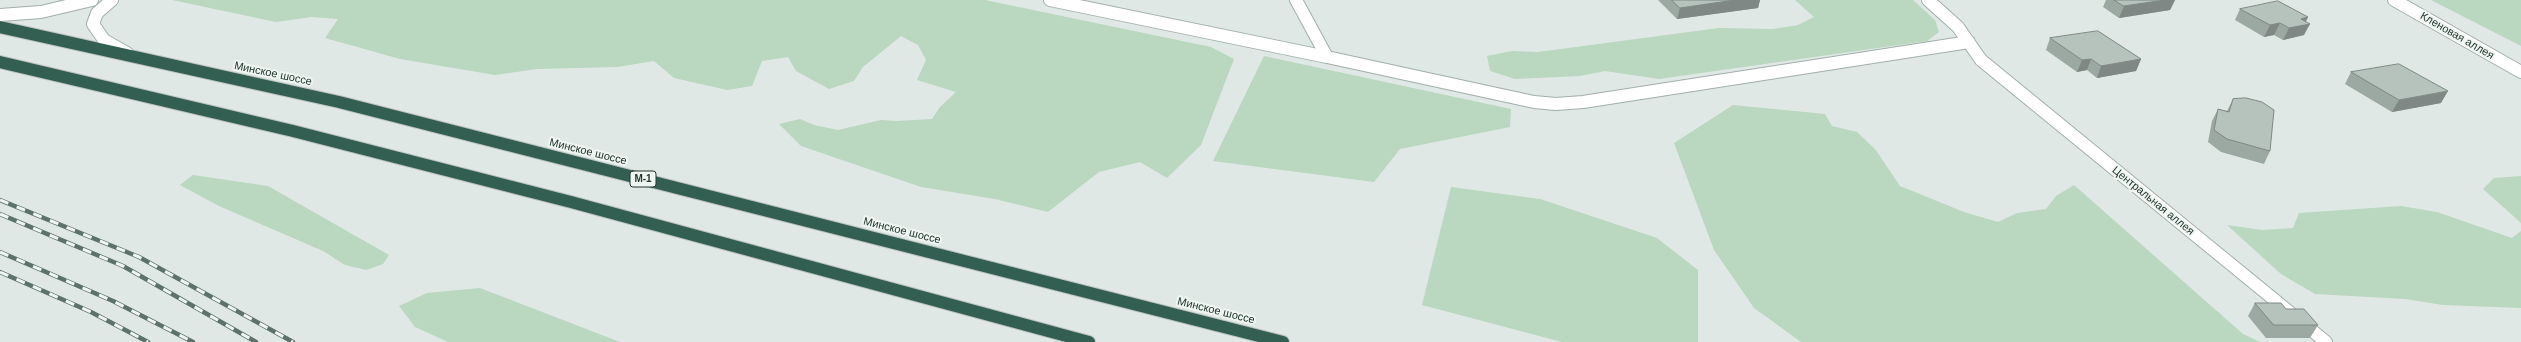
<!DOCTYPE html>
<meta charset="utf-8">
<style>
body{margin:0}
canvas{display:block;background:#dfe8e4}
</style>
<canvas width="2521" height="342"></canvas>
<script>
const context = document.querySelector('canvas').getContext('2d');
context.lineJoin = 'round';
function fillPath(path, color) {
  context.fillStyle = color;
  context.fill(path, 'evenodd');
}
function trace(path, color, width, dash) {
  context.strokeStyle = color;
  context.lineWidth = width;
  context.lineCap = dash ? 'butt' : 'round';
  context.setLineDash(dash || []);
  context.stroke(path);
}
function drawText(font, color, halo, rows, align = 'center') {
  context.font = font + ' Arial,sans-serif';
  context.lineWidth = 4;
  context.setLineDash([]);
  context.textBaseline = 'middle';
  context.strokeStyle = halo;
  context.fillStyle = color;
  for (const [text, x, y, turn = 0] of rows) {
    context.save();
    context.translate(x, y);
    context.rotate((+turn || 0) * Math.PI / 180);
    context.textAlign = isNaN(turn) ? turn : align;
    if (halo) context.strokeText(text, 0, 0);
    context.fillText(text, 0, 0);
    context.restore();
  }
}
fillPath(new Path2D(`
 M172,0H985L1211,47L1234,59L1201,145L1167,178L1140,162L1099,172L1048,212L995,199L921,187L801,146L779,124L800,119L814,125L838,130L881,120L896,121L932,119L940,107L956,92L917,80L926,60L918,45L901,36L863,67L854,81L829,89L796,71L788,57L762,61L752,86L727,90L674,78L654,61L617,67L537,69L495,75L400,59L325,38L338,19L312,17L276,22Z
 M1795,0H1913L1935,20L1939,32L1927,41L1659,79L1605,71L1580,76L1515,79L1490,71L1487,56L1512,51L1538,52L1719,28L1773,29L1798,25L1814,17Z
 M2431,0H2521V46Z
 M1264,56L1511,109L1510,127L1400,149L1374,182L1213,161Z
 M1733,105L1825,114L1832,126L1857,132L1875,149L1900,186L1964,212L1998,222L2017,213L2046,209L2056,196L2074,185L2243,334L2260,342H1801L1754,308L1714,250L1674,143Z
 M193,175L268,186L389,255L383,264L366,270L345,265L323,251L219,206L180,185Z
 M2521,176V223L2483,189L2494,178Z
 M1451,187L1540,199L1657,238L1698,270V342H1562L1422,305Z
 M2401,206L2437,212L2512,238L2521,231V308L2443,305L2405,299L2315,294L2281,274L2227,225L2262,230L2293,228L2299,213Z
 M480,288L620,342H448L415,327L399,306L427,293Z`), '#bad7c0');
const lane = new Path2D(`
 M1050,0L1327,57`);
const street = new Path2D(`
 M112,0L97,13L93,24L104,40L127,53
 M1296,0L1327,57L1534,102L1556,104L1583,102L1969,42
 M1928,0L1958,27L1981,60L2326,342
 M2394,0L2521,72
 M0,15L41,12L92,0`);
const highway = new Path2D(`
 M0,27L339,102L1283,342
 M0,62L293,131L571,202L1089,342`);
trace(lane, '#a3afaa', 14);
trace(street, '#a3afaa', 14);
trace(highway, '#bdc3c1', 14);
trace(lane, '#fff', 12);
trace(street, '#fff', 12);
trace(highway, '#325f52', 12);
const rail = new Path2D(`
 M0,200L139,257L293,342
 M0,214L123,266L256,342
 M0,252L113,301L193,342
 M0,272L91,312L148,342`);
trace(rail, '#5d726b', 4.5);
trace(rail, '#eff6f2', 3, [9]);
fillPath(new Path2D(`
 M1658,0H1760L1758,8L1677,19Z
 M2106,0H2175L2170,10L2119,18L2103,7Z
 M2240,9L2308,17L2306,21L2304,35L2283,40L2274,35L2264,37L2235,20Z
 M2050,38L2141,59L2136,71L2097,78L2087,70L2077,72L2046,50Z
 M2351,72L2441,103L2392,112L2345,84Z
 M2233,99L2270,151L2264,164L2221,152L2208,142L2212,121L2218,109L2227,111Z
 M2255,303L2286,309L2318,325L2310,338H2266L2248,316Z`), '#9ca8a2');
fillPath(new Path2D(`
 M1735,0H1760L1758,8L1677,19L1680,8Z
 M2165,0H2175L2170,10L2119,18L2124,6Z
 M2308,17L2304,25L2310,24L2304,35L2283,40L2289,28L2301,19Z
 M2280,23L2274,35L2264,37L2270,25Z
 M2091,59L2087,70L2077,72L2082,60Z
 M2141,59L2136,71L2097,78L2101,66Z
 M2448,91L2441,103L2392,112L2399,100Z`), '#7f8884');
const building = new Path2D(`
 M1672,0H1735L1680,8Z
 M2114,0H2165L2124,6Z
 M2278,1L2308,17L2301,19L2310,24L2289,28L2280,23L2270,25L2240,9Z
 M2098,31L2141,59L2101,66L2091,59L2082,60L2050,38Z
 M2399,64L2448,91L2399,100L2351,72Z
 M2246,98L2262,102L2274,110L2270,151L2227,139L2214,130L2218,109L2229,112L2233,99Z
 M2255,303H2281L2286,309H2304L2318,325H2274Z`);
fillPath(building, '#b5c3bc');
trace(building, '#7f8884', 1);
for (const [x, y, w] of [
 [643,179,26]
]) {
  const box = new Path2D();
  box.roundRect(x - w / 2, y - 8, w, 16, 3);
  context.fillStyle = '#eff6f2';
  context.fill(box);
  trace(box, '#22362f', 1);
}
drawText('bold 10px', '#22362f', null, [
 ["М-1",643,179]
]);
drawText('11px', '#22362f', '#eff6f2', [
 ["Кленовая аллея",2457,36,30],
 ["Минское шоссе",273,74,12],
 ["Минское шоссе",588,152,14],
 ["Центральная аллея",2153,201,39],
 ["Минское шоссе",902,231,14],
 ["Минское шоссе",1216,311,14]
]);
</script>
